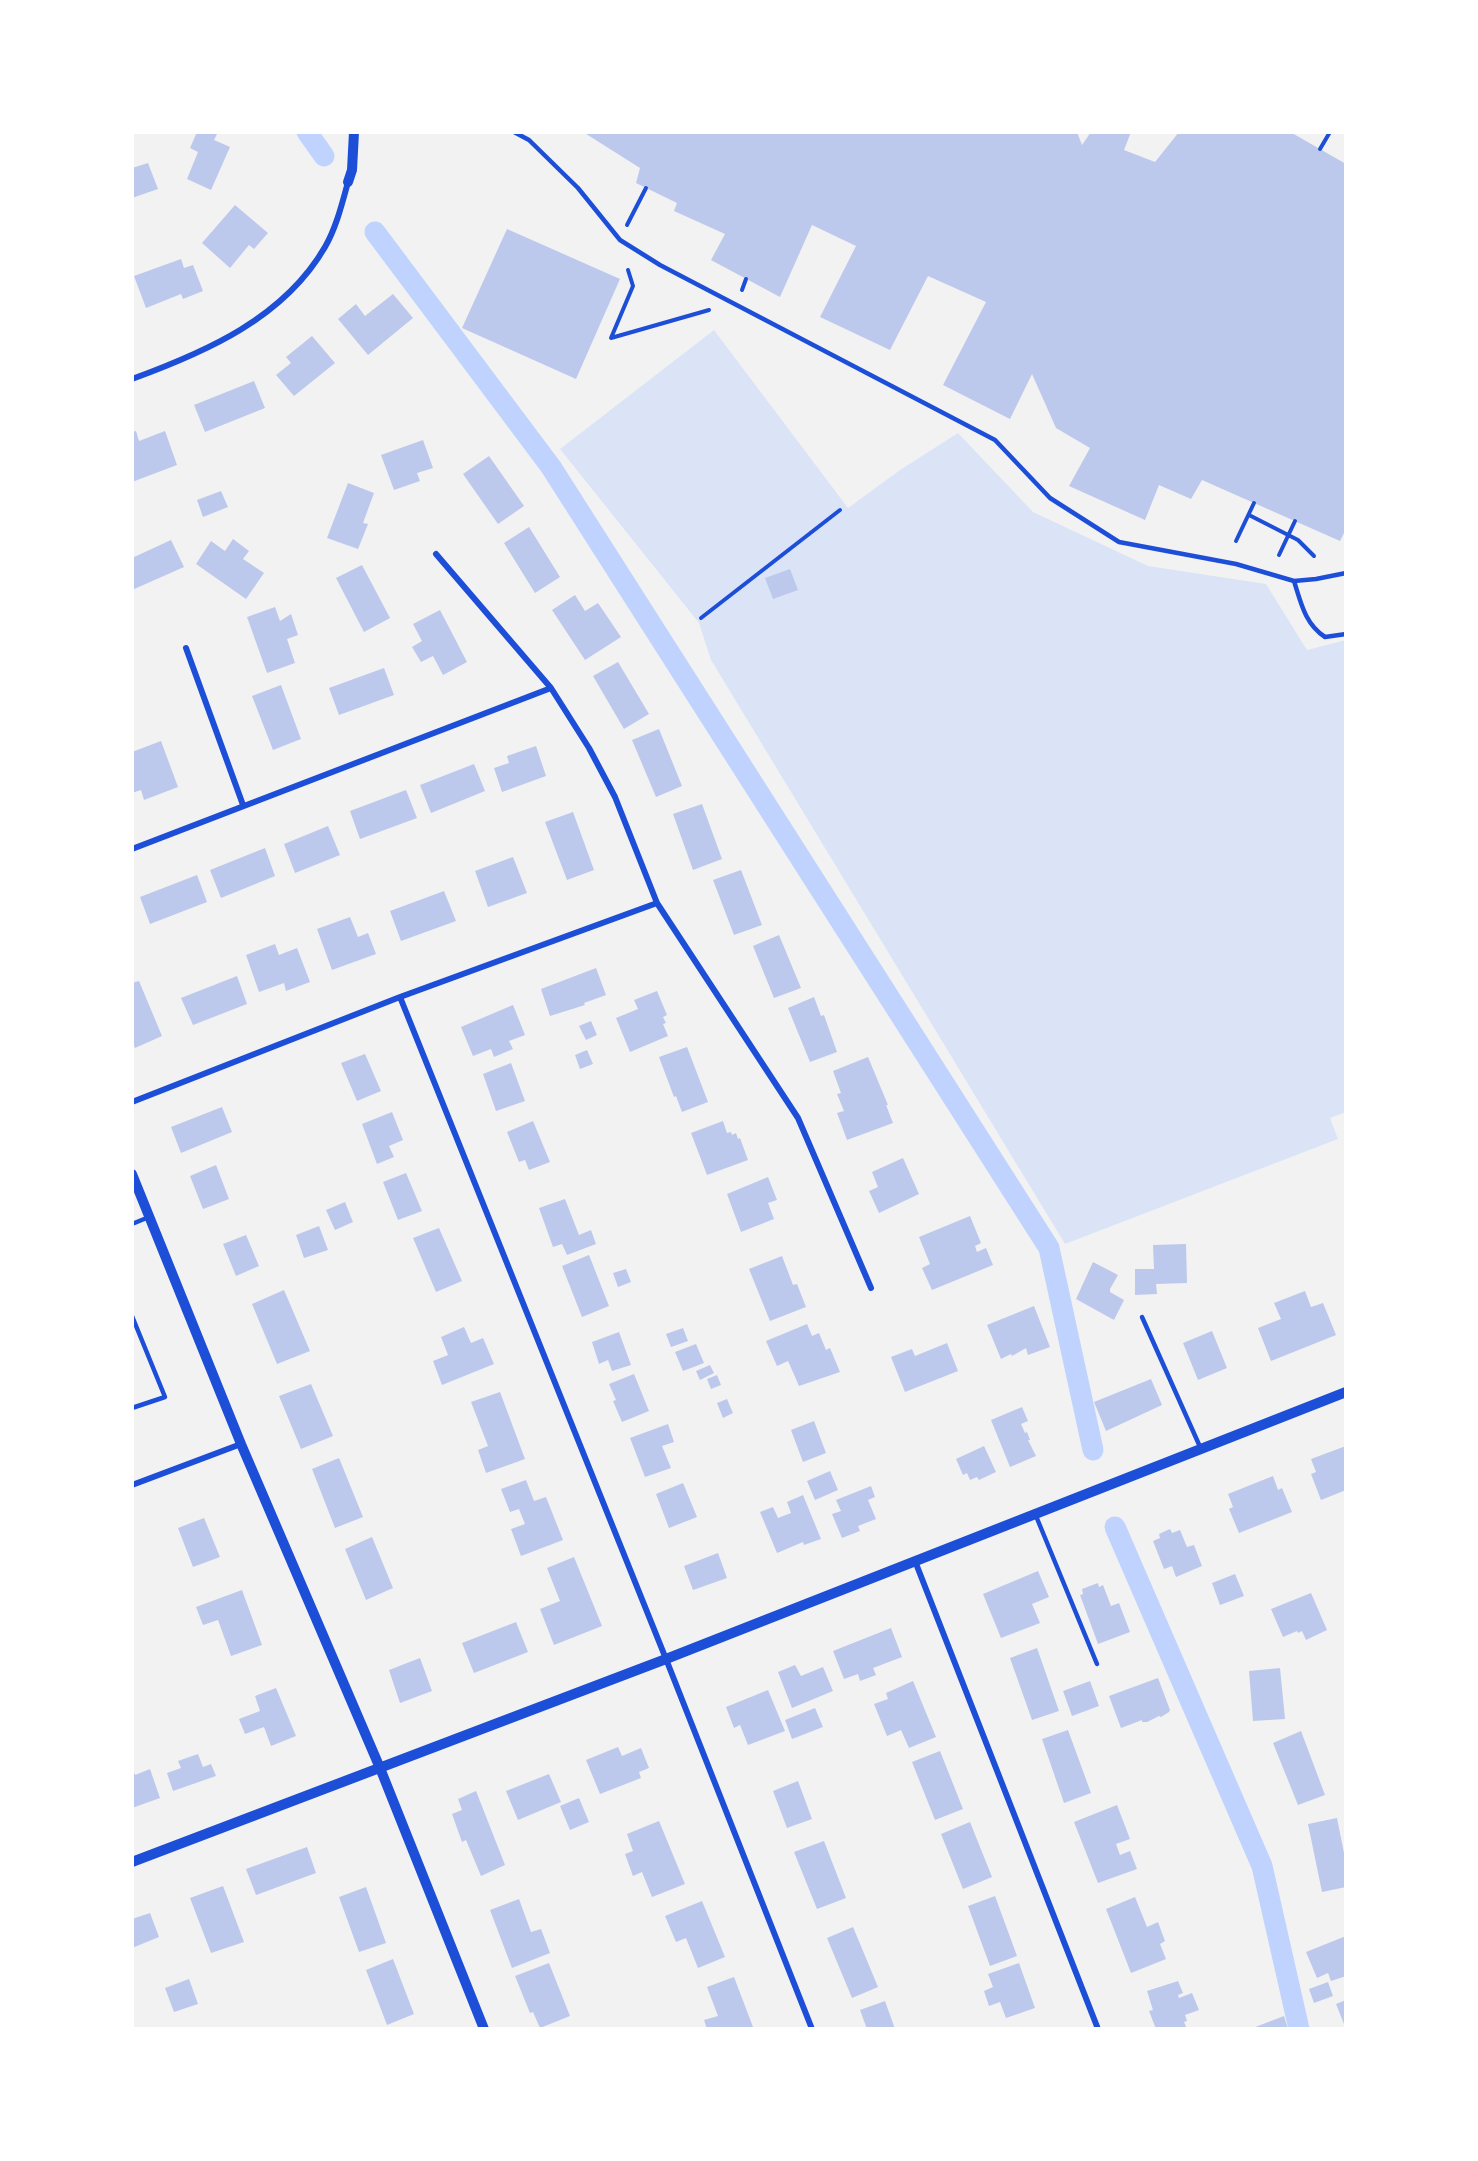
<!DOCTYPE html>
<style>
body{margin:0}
#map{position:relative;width:1478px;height:2161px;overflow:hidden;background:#f2f2f2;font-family:Signika,sans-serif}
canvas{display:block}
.frame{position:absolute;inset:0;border:134px solid #fff;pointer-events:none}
</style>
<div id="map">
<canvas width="1478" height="2161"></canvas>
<div class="frame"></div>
</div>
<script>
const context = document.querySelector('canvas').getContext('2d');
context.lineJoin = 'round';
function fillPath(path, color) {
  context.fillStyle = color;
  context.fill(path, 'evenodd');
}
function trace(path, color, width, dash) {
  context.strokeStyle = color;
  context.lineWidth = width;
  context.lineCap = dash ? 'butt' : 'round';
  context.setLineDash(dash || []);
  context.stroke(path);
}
fillPath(new Path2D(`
 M714,330L848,508L900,470L958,433L1033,512L1148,566L1266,584L1307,650L1346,640V1112L1330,1118L1338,1139L1065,1244L711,660L699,623L560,449Z`), '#dbe4f7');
trace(new Path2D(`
 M307,132L324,156
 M375,232L551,467L1049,1248L1093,1450
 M1115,1527L1262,1866L1299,2029`), '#bfd3fe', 21);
fillPath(new Path2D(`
 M197,132H218L214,140L230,147L211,190L187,179L198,152L190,148Z
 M583,132H1077L1082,145L1091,132H1131L1124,150L1155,162L1179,132L1292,133L1346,164V529L1340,541L1202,480L1191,499L1159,485L1145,520L1069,486L1090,448L1056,428L1032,374L1010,419L943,385L986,302L928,276L890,350L820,317L856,246L812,225L780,297L711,260L725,234L674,211L677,203L636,183L640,168Z
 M148,163L158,189L132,198V168Z
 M235,205L268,233L254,249L249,245L230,268L202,243Z
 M507,229L620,279L576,379L462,328Z
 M181,259L184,268L193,265L203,291L183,299L181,294L146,308L134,276Z
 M393,294L413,318L368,355L338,319L356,304L365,316Z
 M312,336L335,363L294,396L276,375L291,363L286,357Z
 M254,381L265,408L205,432L194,405Z
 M136,431L139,441L165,431L177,465L132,482V432Z
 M423,440L433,468L417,473L420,481L394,490L381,455Z
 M489,456L524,506L498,524L463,474Z
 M348,483L374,493L363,523L368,524L358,549L327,538Z
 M221,491L228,507L203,517L197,500Z
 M529,527L560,577L535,593L504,543Z
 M233,539L249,551L243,559L264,573L246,599L196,564L211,541L225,551Z
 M171,540L184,567L132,590V558Z
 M362,565L390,618L364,632L336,578Z
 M790,569L798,590L773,599L765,578Z
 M575,595L585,611L598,603L621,637L585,660L552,610Z
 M275,607L280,621L291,614L298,635L287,639L295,663L267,673L247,617Z
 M440,610L467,662L443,675L433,656L421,662L412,647L422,641L413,624Z
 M618,662L649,714L624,729L593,676Z
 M384,668L394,695L339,715L329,688Z
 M281,685L301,739L273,750L252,696Z
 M659,729L682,786L656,797L632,740Z
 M161,741L178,787L144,800L141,790L132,793V775L134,774L132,752Z
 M536,746L546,776L502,792L494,768L509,763L507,756Z
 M474,764L485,791L431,813L420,785Z
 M406,790L417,818L360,839L350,811Z
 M702,804L722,859L693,870L673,814Z
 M573,812L594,870L567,880L545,822Z
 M328,826L340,855L295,873L284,844Z
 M265,848L275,876L221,898L210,870Z
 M513,857L527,893L488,907L475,871Z
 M741,870L762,925L734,935L713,880Z
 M197,875L207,902L150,924L140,897Z
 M444,891L456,921L401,941L390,911Z
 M350,917L358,937L368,933L376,954L332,970L317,929Z
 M779,935L801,988L774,998L753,946Z
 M275,944L279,955L297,948L310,982L286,991L284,983L259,992L246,955Z
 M596,968L606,995L584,1003L585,1005L550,1016L541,989Z
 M237,976L247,1004L193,1025L181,998Z
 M139,981L162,1036L135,1048L132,1041V983Z
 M657,991L667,1015L663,1017L666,1023L663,1024L668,1036L630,1052L616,1018L638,1009L634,1000Z
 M814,997L821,1016L824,1015L837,1052L810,1062L788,1008Z
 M513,1005L525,1035L509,1041L513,1049L494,1057L491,1049L473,1056L461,1027Z
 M591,1021L597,1035L586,1040L579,1026Z
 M687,1047L708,1102L682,1112L676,1096L674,1097L659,1057Z
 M587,1050L593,1064L580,1069L575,1055Z
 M365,1054L381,1091L357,1101L341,1063Z
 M868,1057L888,1105H886L893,1123L847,1140L837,1113L844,1111L837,1094L841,1093L833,1071Z
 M511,1063L525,1101L496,1111L483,1074Z
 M222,1107L232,1132L181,1153L171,1127Z
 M392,1112L403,1140L389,1146L394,1157L377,1164L362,1124Z
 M533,1121L550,1162L529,1170L525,1160L519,1162L507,1132Z
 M723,1121L727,1133L731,1132L732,1135L736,1133L738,1139L740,1138L748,1160L707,1175L691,1133Z
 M903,1158L919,1194L879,1213L869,1191L878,1187L872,1172Z
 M216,1165L229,1199L203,1209L190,1176Z
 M406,1173L422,1211L398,1220L383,1182Z
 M768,1177L777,1200L768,1203L774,1219L741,1232L727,1194Z
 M565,1199L579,1235L591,1230L596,1244L567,1255L562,1244L553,1247L539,1208Z
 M345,1202L353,1222L335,1230L326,1210Z
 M970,1216L981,1243L975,1246L977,1252L986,1248L993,1265L932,1290L922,1268L930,1264L919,1237Z
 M319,1226L328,1250L304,1258L296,1235Z
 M439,1228L462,1281L436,1292L413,1238Z
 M246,1235L259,1266L236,1276L223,1244Z
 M1186,1244L1187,1283L1156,1284L1157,1294L1135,1295V1269H1154L1153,1245Z
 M589,1255L609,1306L582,1317L562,1266Z
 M782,1256L793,1285L797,1284L806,1307L770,1321L749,1269Z
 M1093,1262L1118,1275L1110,1289V1292L1124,1300L1114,1320L1076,1299Z
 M626,1269L631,1282L618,1287L613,1273Z
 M284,1290L310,1351L277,1364L252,1304Z
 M1305,1291L1311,1307L1323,1303L1336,1335L1271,1361L1258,1328L1281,1319L1274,1303Z
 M1034,1306L1050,1347L1028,1355L1026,1348L1012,1356L1011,1354L1001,1359L987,1325Z
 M807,1324L812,1336L819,1333L826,1350L830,1348L840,1372L799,1386L788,1361L777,1366L766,1341Z
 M464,1327L471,1343L483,1338L494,1364L442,1385L433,1361L448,1355L441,1337Z
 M683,1328L688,1341L671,1347L666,1334Z
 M1212,1331L1227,1368L1198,1380L1183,1343Z
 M619,1332L631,1365L612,1371L608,1360L599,1364L592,1342Z
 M947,1343L958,1371L905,1392L891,1357L912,1349L915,1356Z
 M696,1344L704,1363L683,1371L675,1352Z
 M710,1365L714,1373L700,1380L696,1371Z
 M634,1374L649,1411L622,1422L613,1401L616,1400L609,1384Z
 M717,1375L721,1385L711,1389L707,1379Z
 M1151,1379L1162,1405L1106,1431L1094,1402Z
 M311,1384L333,1436L301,1449L279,1396Z
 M500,1392L525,1459L486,1473L478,1450L488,1446L471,1402Z
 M727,1399L733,1413L723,1418L717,1403Z
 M1022,1407L1028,1421L1021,1424L1025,1433L1027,1432L1030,1440H1028L1036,1456L1010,1467L991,1420Z
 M814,1421L826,1453L803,1462L791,1430Z
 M668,1424L674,1442L662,1446L671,1468L645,1477L630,1438Z
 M984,1446L996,1472L979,1480L977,1477L970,1480L967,1473L963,1475L956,1459Z
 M1346,1446V1490L1321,1500L1311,1474L1316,1472L1311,1459Z
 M339,1458L363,1517L335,1528L312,1469Z
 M830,1471L838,1490L815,1500L807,1481Z
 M1273,1476L1278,1490L1282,1488L1292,1512L1239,1533L1229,1509L1233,1507L1228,1494Z
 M526,1480L534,1501L546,1497L563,1540L521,1556L511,1529L525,1524L519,1509L510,1512L501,1489Z
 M683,1483L697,1517L669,1528L656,1494Z
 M871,1486L875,1497L868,1500L876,1519L858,1526L860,1531L842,1538L832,1514L841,1511L836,1500Z
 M803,1495L821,1539L804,1545L803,1542L777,1553L760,1512L773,1507L778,1518L791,1513L787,1502Z
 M204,1518L220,1557L193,1567L178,1528Z
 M1170,1529L1172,1533L1180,1530L1187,1547L1194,1545L1202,1566L1176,1577L1172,1566L1164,1569L1153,1541L1160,1538L1159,1534Z
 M372,1537L393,1588L366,1600L345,1549Z
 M718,1553L727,1578L693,1590L684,1566Z
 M574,1557L602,1626L554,1645L540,1609L560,1601L547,1568Z
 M1038,1571L1049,1597L1032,1604L1040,1623L1001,1638L983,1594Z
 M1235,1574L1244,1596L1220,1605L1212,1583Z
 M1098,1583L1099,1587L1103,1585L1111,1606L1119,1603L1130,1632L1098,1644L1080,1595L1083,1594L1082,1589Z
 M242,1590L262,1645L231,1656L218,1620L203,1625L196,1607Z
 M1311,1593L1327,1630L1306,1640L1302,1631L1298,1633L1297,1631L1283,1637L1271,1609Z
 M516,1622L528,1652L474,1673L462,1643Z
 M891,1628L902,1657L873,1668L876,1675L860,1681L858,1674L844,1679L833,1651Z
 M1037,1648L1059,1711L1032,1720L1010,1658Z
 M420,1658L432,1691L400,1703L389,1670Z
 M795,1665L801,1676L823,1667L833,1691L792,1708L778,1672Z
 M1280,1668L1285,1719L1253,1721L1249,1671Z
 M1158,1678L1170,1710L1169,1712L1161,1717L1159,1716L1147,1722H1142V1720L1121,1728L1109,1696Z
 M913,1681L936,1737L909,1748L901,1730L887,1736L874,1704L888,1699L886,1693Z
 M1090,1681L1099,1706L1072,1716L1063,1691Z
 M276,1688L296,1736L271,1746L264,1727L245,1734L239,1719L260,1711L255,1696Z
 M768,1690L785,1731L748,1745L740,1725L734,1728L726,1707Z
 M815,1708L823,1727L792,1739L785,1720Z
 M1068,1730L1091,1793L1064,1803L1042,1739Z
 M1301,1731L1325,1795L1298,1805L1273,1743Z
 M618,1747L622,1756L641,1748L649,1768L639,1772L641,1778L600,1794L586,1760Z
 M940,1751L963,1809L935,1820L912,1762Z
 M198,1754L203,1767L211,1764L216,1776L173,1791L167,1773L181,1768L178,1761Z
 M132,1767L135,1775L150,1769L160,1798L132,1808Z
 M549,1774L561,1802L518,1820L506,1791Z
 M798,1781L812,1819L787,1828L773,1791Z
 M476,1791L505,1865L481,1876L466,1840L462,1842L452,1814L462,1810L458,1799Z
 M579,1798L589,1822L570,1830L560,1806Z
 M1117,1805L1130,1839L1116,1844L1120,1855L1130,1851L1137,1869L1098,1883L1074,1822Z
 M1337,1818L1346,1863V1887L1322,1892L1308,1824Z
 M659,1821L685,1884L652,1897L642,1872L633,1876L625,1854L633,1851L627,1834Z
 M970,1822L992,1877L963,1889L941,1834Z
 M824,1841L846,1898L817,1909L794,1852Z
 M307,1847L316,1873L256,1895L246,1869Z
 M223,1886L244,1942L211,1953L190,1898Z
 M366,1887L386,1943L359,1952L339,1897Z
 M995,1896L1017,1956L990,1966L968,1906Z
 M1135,1897L1147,1927L1158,1922L1165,1941L1160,1944L1166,1959L1131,1973L1106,1909Z
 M519,1899L531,1932L541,1929L550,1953L512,1968L490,1910Z
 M702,1901L725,1957L698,1968L686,1938L676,1942L665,1916Z
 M150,1913L159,1937L132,1948V1919Z
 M853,1927L878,1987L852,1998L827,1938Z
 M1346,1936V1976L1331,1981L1328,1973L1317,1978L1306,1952Z
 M393,1959L414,2014L387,2025L366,1970Z
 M549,1963L570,2016L540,2028L533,2012L530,2013L515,1976Z
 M1019,1963L1035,2008L1006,2018L1000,2002L989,2006L984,1991L993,1987L988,1974Z
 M734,1977L753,2027L748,2029H707L704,2020L718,2016L707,1987Z
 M189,1979L198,2004L174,2012L165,1988Z
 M1178,1981L1183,1993L1178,1995L1179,1998L1192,1993L1199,2010L1185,2015L1187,2021L1184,2022L1187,2029H1156L1149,2011L1153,2010L1147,1991Z
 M1328,1982L1333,1996L1314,2003L1309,1989Z
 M1346,2000V2029L1336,2004Z
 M885,2001L895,2029H867L860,2010Z
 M1284,2016L1288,2029H1250Z`), '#bdc9ec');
trace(new Path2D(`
 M1320,149L1330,132
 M627,225L646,188
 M628,270L633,286L611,338L709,310
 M742,290L746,279
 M1249,515L1298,540L1314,556
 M1236,541L1254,503
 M1279,555L1295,521
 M701,618L840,510`), '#1d4ed8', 4);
trace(new Path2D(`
 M514,132L529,140L578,188L620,240L660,265L995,440L1050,498L1119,542L1236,564L1294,581L1316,579L1346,573
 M1294,581C1301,603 1305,624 1325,637L1346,634
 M132,1224L149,1217
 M132,1316L165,1397L132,1408
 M1142,1317L1201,1449
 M1036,1516L1097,1664`), '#1d4ed8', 4.5);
trace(new Path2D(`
 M132,379C206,352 284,318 325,247C336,228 342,204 348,182
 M436,554L551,688L589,748L615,797L657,903L798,1118L871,1288
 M186,648L243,805
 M132,849L551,688
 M400,997L666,1659L812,2029
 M132,1102L400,997L657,903
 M132,1485L241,1444
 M915,1561L1098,2029`), '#1d4ed8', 6);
trace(new Path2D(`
 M348,182L352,170L354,132
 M132,1174L241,1444L380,1768L484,2029
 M132,1862L666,1659L1346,1392`), '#1d4ed8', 10);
</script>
